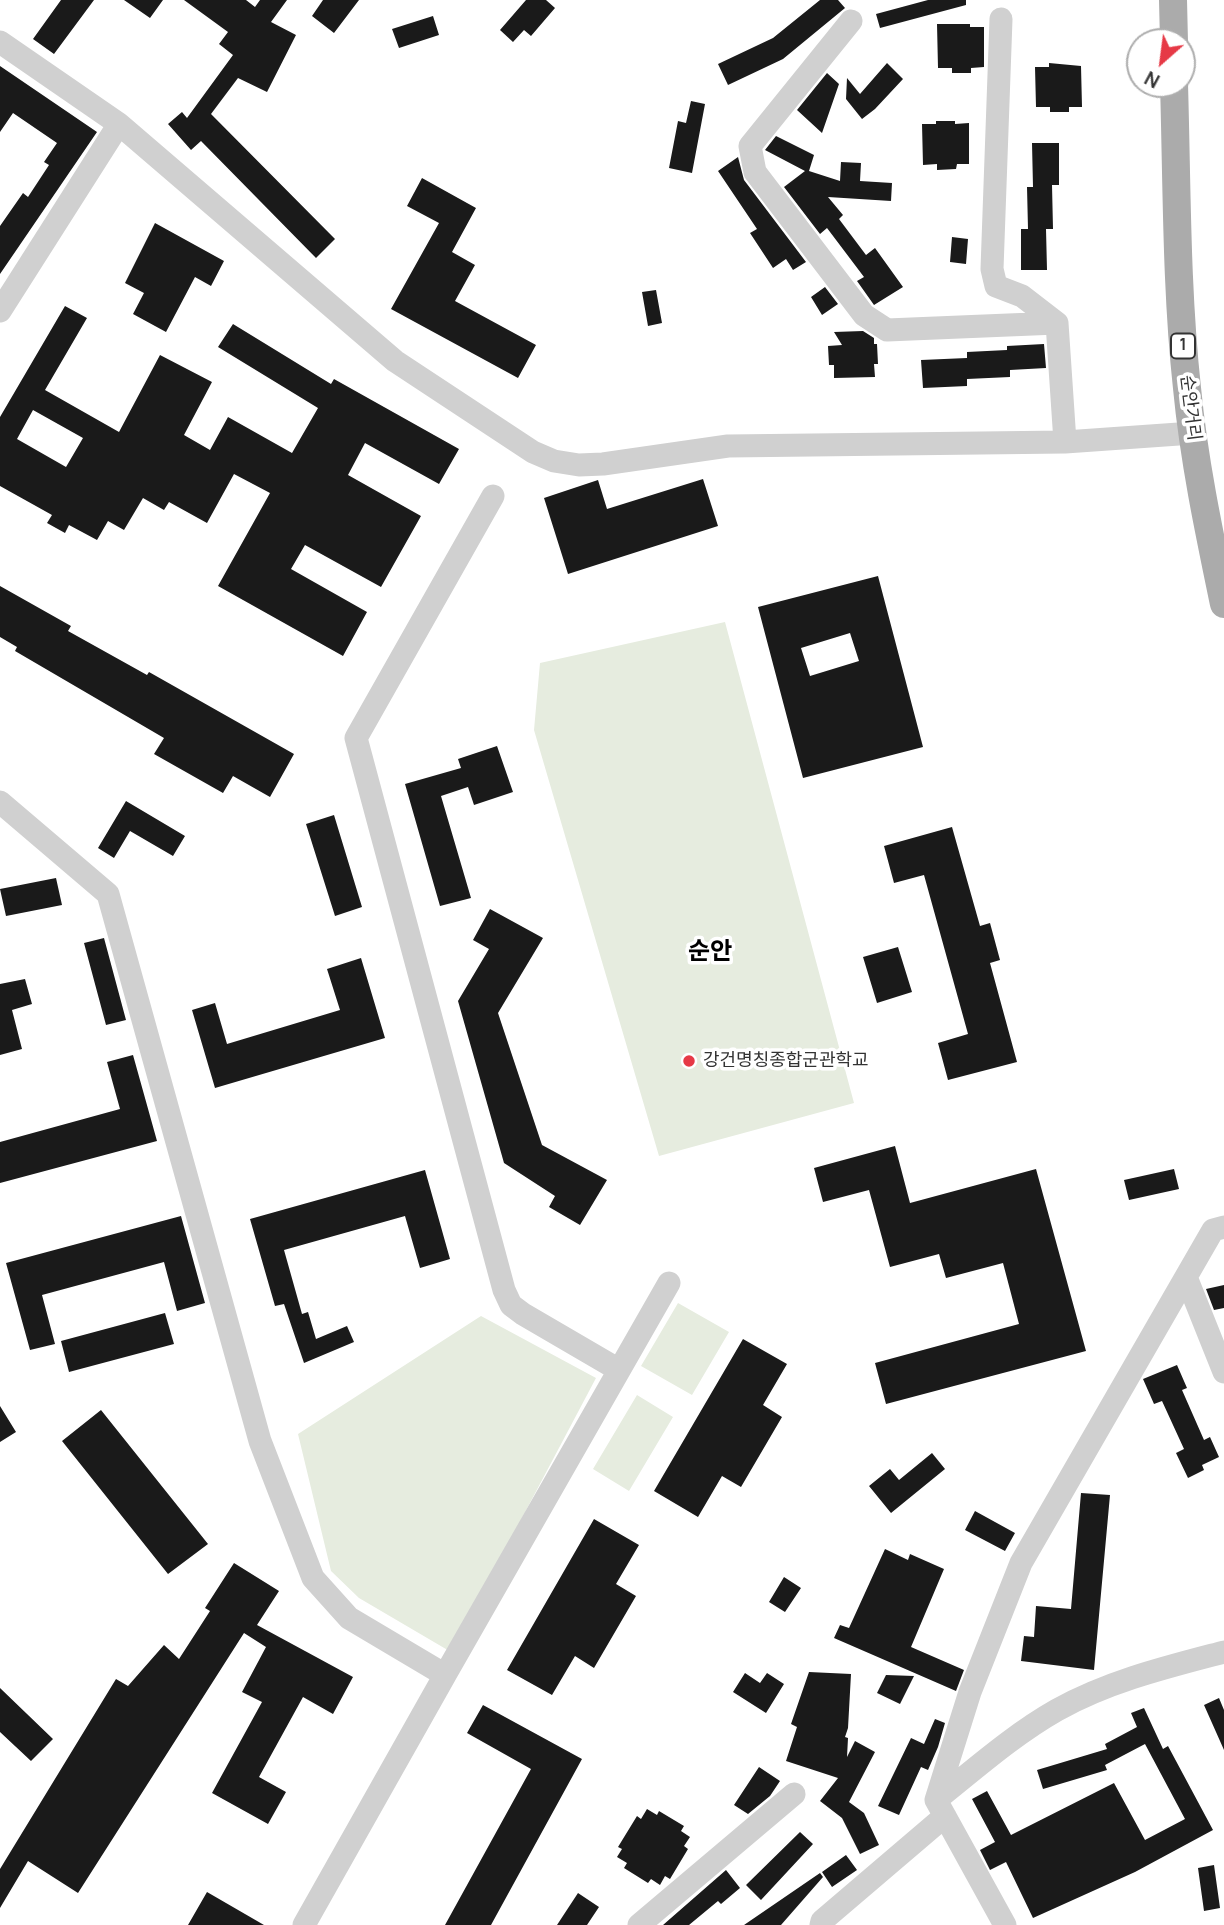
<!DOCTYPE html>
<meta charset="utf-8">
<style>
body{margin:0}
#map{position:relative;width:1224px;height:1925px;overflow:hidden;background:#fff;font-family:Manrope,sans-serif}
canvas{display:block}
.north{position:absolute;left:1126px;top:28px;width:70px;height:70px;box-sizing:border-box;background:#fff;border:2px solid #adadad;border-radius:50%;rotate:208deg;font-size:19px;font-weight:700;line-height:28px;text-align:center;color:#333}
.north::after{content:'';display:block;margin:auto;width:24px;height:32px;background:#e63946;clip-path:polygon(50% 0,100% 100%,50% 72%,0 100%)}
</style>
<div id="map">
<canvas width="1224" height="1925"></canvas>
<div class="north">N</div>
</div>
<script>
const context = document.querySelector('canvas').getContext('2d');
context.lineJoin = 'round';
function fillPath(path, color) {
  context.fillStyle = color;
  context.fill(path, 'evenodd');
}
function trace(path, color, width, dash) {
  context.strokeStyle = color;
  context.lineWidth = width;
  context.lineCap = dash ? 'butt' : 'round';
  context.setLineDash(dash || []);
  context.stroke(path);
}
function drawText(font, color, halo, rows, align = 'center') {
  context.font = font + ' Manrope,"Noto Sans KR",sans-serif';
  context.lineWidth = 7;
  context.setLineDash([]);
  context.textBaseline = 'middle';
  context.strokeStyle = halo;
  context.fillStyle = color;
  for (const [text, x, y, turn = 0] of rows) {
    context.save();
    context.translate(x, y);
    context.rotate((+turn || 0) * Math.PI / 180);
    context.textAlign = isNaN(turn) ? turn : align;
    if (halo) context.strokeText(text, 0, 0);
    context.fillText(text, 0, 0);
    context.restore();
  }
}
fillPath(new Path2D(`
 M725,622L854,1103L659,1156L534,730L540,663Z
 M678,1303L729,1332L692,1395L641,1366Z
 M481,1316L596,1378L451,1652L359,1598L331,1571L298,1434Z
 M637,1395L673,1417L629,1491L593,1469Z`), '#e6ecdf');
fillPath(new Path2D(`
 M61,0H94L54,54L33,39Z
 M124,0H163L150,18Z
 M184,0H246L255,7L260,0H287L271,22L296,35L267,92L238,78L211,114L335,239L316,258L201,141L191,150L168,124L182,112L187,118L233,55L219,44L228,32Z
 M323,0H359L334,33L312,16Z
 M526,0H546L555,8L531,36L524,30L513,42L500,30Z
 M820,0H838L845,8L783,59L728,85L718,64L773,38Z
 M928,0H966V5L880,28L876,14Z
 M433,16L439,35L399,48L392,29Z
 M937,24H970V27H984V67L971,68V73H952V68H938Z
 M887,63L903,79L875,109L862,119L846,99L847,78L860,94Z
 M1049,63L1081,66L1082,107H1069V112H1050V107H1036L1035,67H1049Z
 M0,66L97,132L0,274V226L23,193L28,197L49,165L44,162L57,143L13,113L0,132Z
 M827,73L839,84L822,133L797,110Z
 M691,101L705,104L692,173L669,168L678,121L686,123Z
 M936,121H955V124L969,123V164H957L956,169L937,170V164L923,165L922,124H936Z
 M776,136L814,155L809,171L840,181L841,162L861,163L860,181L892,183L891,201L828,197L843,215L839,219L866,255L875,248L903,287L874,305L857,281L864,277L827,228L820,234L784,187L805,171L765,150Z
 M1032,143H1059V185H1052L1053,229H1046L1047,270H1021V229H1028L1027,187H1033Z
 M738,157L744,180L806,262L793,270L786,259L773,268L750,233L757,229L718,171Z
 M422,178L476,208L452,252L475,265L455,301L536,345L518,378L391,309L439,223L407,206Z
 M155,223L224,261L211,286L195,277L166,332L133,314L144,293L125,283Z
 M952,237L968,239L966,264L950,262Z
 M825,287L838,304L822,315L811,297Z
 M656,290L662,323L648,326L642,292Z
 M65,306L87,318L45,390L119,432L160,355L212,382L184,435L210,450L228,417L292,453L318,408L218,347L233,324L331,384L334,379L459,449L439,484L365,443L348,475L421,516L381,587L305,545L291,569L367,612L343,656L218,586L270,493L234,474L207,523L169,502L164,510L143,498L124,530L108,521L97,540L69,525L65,533L47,523L52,515L0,486V417ZM33,410L83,438L66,467L17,439Z
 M863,331L874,338V344H877L878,364H874L875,377L834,378V365H829L828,346L842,345L834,332Z
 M1044,344L1046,368L1010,370V377L967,379V386L923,388L921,360L967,358V352L1007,350V346Z
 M703,479L718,526L568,574L544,498L598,480L607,509Z
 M878,576L923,747L803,778L758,607ZM850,633L859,661L810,676L801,648Z
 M0,586L71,626L68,631L147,675L149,672L294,754L270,797L233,776L223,793L154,754L164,738L15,651L17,647L0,637Z
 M497,746L513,792L474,805L468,787L441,796L471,898L440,906L405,784L461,768L458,759Z
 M126,801L185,836L173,856L130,831L114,858L98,848Z
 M334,815L362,907L335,916L306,824Z
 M952,827L980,926L990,923L1000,960L990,963L1017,1062L948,1080L938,1043L968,1034L924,875L894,883L884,846Z
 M56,878L62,905L6,916L0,889Z
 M490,909L543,938L498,1013L542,1145L607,1180L580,1225L549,1207L555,1196L504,1163L458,1001L489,949L473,940Z
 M104,938L126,1020L106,1025L84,943Z
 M898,947L912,992L877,1003L863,957Z
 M361,958L385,1038L215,1088L192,1010L215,1003L227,1044L340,1010L327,969Z
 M25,979L32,1004L12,1010L22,1049L0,1055V984Z
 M133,1055L157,1141L0,1183V1142L120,1109L107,1062Z
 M895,1146L910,1203L1036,1169L1086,1351L886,1404L875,1363L1019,1324L1003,1263L946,1278L939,1254L890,1267L869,1190L823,1202L814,1168Z
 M1174,1169L1179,1189L1129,1200L1124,1180Z
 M425,1170L450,1259L420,1268L405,1216L284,1250L302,1314L308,1312L316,1339L347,1326L354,1342L304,1363L284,1304L275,1306L250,1219Z
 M181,1216L205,1303L177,1311L164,1262L42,1295L55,1344L30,1350L6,1263Z
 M1224,1285V1308L1214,1310L1206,1289Z
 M165,1313L174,1344L69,1372L61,1341Z
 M743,1339L787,1364L763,1405L782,1417L741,1487L722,1476L698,1517L654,1491Z
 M1177,1365L1187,1388L1182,1390L1204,1440L1210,1437L1219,1457L1202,1465L1204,1470L1188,1478L1176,1453L1184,1449L1162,1401L1154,1404L1143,1379Z
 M0,1406L16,1432L0,1442Z
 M101,1410L208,1544L168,1574L62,1441Z
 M932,1453L945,1469L891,1513L869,1486L890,1469L899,1480Z
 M1081,1493L1110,1495L1094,1670L1021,1661L1024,1636L1034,1637L1036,1606L1071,1609Z
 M975,1511L1015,1533L1005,1551L965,1530Z
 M594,1519L639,1545L616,1584L636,1596L594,1668L575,1656L552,1695L507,1670Z
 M885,1549L908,1560L910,1554L944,1569L911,1647L964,1670L956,1691L834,1638L840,1625L849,1628Z
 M234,1563L279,1591L257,1625L353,1677L333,1714L303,1697L259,1777L286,1792L268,1824L212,1793L262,1702L242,1692L266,1647L244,1633L78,1893L28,1861L0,1908V1869L116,1679L128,1686L164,1645L179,1659L210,1611L205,1608Z
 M784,1577L801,1588L785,1612L769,1602Z
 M809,1672L851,1674L848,1728L845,1737L848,1738L847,1757L855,1741L875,1752L849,1802L864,1813L879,1845L860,1854L842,1818L820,1801L838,1778L786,1761L797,1727L791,1724Z
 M745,1673L760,1683L767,1673L784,1684L766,1713L733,1692Z
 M886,1675L914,1676L900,1704L877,1693Z
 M0,1688L53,1739L31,1761L0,1732Z
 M1219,1698L1224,1710V1750L1204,1705Z
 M483,1705L582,1759L491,1925H445L531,1769L467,1733Z
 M1144,1708L1163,1749L1168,1746L1213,1830L1135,1872L1033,1918L1006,1862L990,1870L980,1850L995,1842L972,1799L987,1791L1011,1835L1114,1783L1145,1840L1185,1819L1145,1744L1105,1765L1107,1770L1043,1789L1037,1770L1107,1749L1105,1744L1137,1727L1131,1713Z
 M935,1719L945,1723L938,1747L928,1770L921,1767L899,1815L878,1806L911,1738L924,1744Z
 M759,1767L780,1781L770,1796L748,1814L734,1805Z
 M647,1809L657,1815L659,1811L684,1826L681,1831L690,1837L684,1846L688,1849L670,1879L665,1876L660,1885L651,1879L648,1883L624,1868L627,1863L617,1857L622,1849L618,1847L637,1816L641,1819Z
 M800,1832L813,1844L761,1900L746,1885Z
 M846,1855L857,1870L832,1887L822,1872Z
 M1214,1865L1220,1908L1204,1911L1198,1868Z
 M726,1870L740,1888L721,1904L718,1901L689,1925H663Z
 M820,1873L823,1877L781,1925H744Z
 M207,1892L264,1925H188Z
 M578,1893L599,1907L587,1925H557Z`), '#1a1a1a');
trace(new Path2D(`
 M1001,19L992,269L996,286L1022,296L1057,323
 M851,21L750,146L755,172L864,315L887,330L1057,323L1065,442L1193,433
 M0,42L119,124L0,311
 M119,124L395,361L533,452L554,461L579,465L603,464L728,446L1065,442
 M493,496L356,738L504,1290L511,1305L523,1314L619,1370
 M0,802L108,894L260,1441L313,1578L349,1618L445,1675L304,1925
 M1186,1277L1224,1372
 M445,1675L669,1283
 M936,1800C975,1769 1013,1735 1057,1710C1109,1681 1167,1667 1224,1652
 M639,1925L794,1794
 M821,1925L822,1921L945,1816
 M1005,1925L936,1800L970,1692L1021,1563L1213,1230L1224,1227`), '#d0d0d0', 23);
trace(new Path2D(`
 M1173,0L1174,42
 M1174,84C1177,185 1176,287 1187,388C1194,461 1209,532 1224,604`), '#ababab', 28);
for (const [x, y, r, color] of [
 [689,1061,7,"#e63946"]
]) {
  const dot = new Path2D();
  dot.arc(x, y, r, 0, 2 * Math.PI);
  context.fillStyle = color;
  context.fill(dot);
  trace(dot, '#fff', 2.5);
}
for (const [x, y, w] of [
 [1183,346,24]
]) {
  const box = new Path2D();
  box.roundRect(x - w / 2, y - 12.5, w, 25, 5);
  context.fillStyle = '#fff';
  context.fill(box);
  trace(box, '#333', 2);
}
drawText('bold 16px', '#333', null, [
 ["1",1183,346]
]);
drawText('18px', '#333', '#fff', [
 ["순안거리",1190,408,83]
]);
drawText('18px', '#333', '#fff', [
 ["강건명칭종합군관학교",703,1061]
], 'left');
drawText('bold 24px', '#000', '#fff', [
 ["순안",710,952]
]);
</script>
